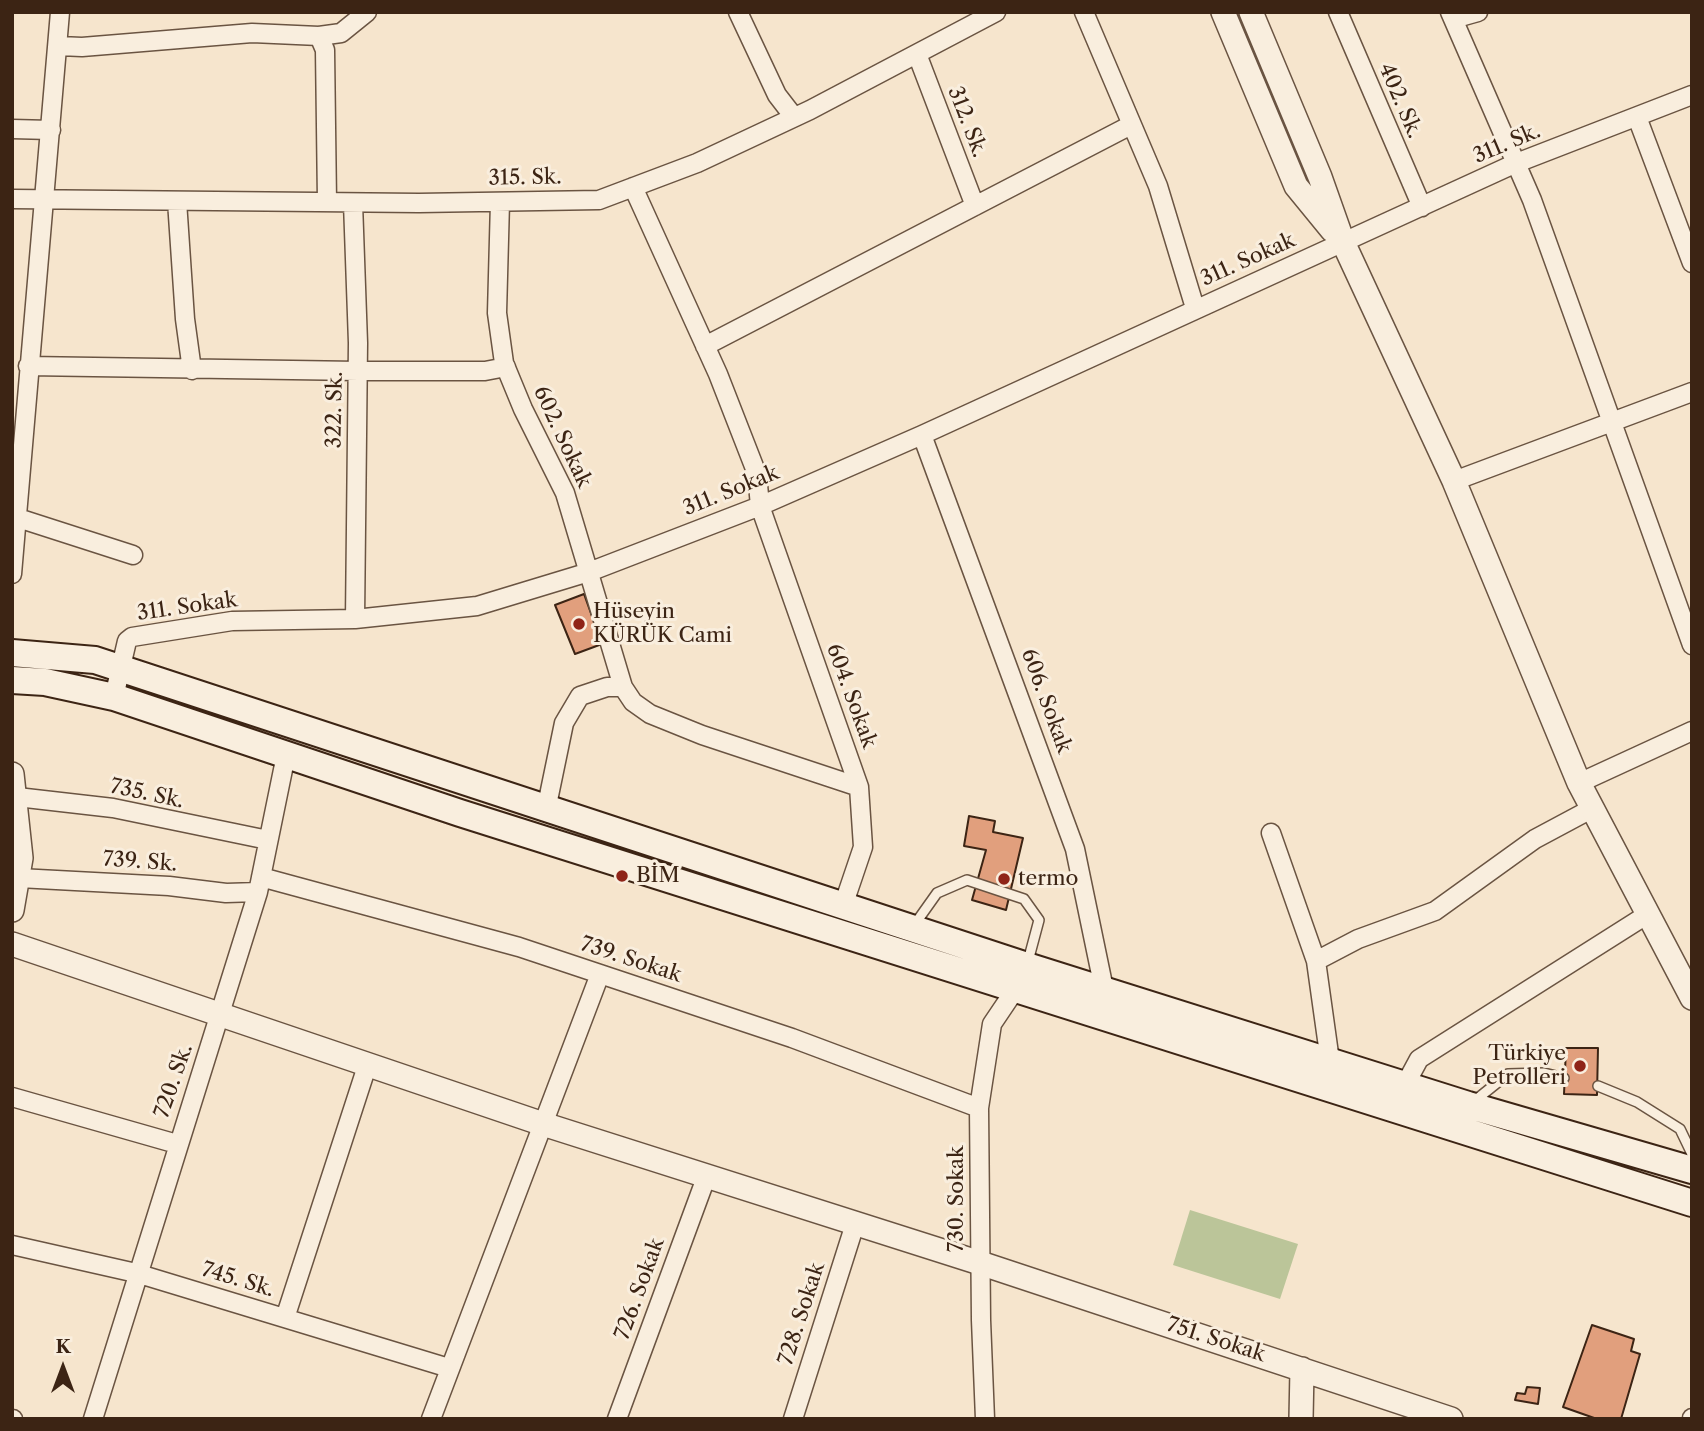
<!DOCTYPE html>
<meta charset="utf-8">
<style>
body{margin:0}
#map{position:relative;width:1704px;height:1431px;overflow:hidden;background:#f6e5cd;font-family:"Libre Caslon Text",serif}
canvas{display:block}
.frame{position:absolute;inset:0;border:14px solid #3c2414;pointer-events:none}
.north{position:absolute;left:28px;top:1333px;width:70px;height:70px;-webkit-text-stroke:5px #f9eede;paint-order:stroke;rotate:0deg;font-size:19px;font-weight:700;line-height:28px;text-align:center;color:#3c2414}
.north::after{content:'';display:block;margin:auto;width:24px;height:32px;background:#3c2414;clip-path:polygon(50% 0,100% 100%,50% 72%,0 100%)}
</style>
<div id="map">
<canvas width="1704" height="1431"></canvas>
<div class="frame"></div>
<div class="north">K</div>
</div>
<script>
const context = document.querySelector('canvas').getContext('2d');
context.lineJoin = 'round';
function fillPath(path, color) {
  context.fillStyle = color;
  context.fill(path, 'evenodd');
}
function trace(path, color, width, dash) {
  context.strokeStyle = color;
  context.lineWidth = width;
  context.lineCap = dash ? 'butt' : 'round';
  context.setLineDash(dash || []);
  context.stroke(path);
}
function drawText(font, color, halo, rows, align = 'center') {
  context.font = font + ' "Libre Caslon Text",serif';
  context.lineWidth = 6;
  context.setLineDash([]);
  context.textBaseline = 'middle';
  context.strokeStyle = halo;
  context.fillStyle = color;
  for (const [text, x, y, turn = 0] of rows) {
    context.save();
    context.translate(x, y);
    context.rotate((+turn || 0) * Math.PI / 180);
    context.textAlign = isNaN(turn) ? turn : align;
    if (halo) context.strokeText(text, 0, 0);
    context.fillText(text, 0, 0);
    context.restore();
  }
}
fillPath(new Path2D(`
 M1190,1210L1298,1244L1280,1299L1173,1265Z`), '#bbc599');
const building = new Path2D(`
 M584,594L602,644L575,654L555,605Z
 M969,816L995,821L993,832L1023,838L1006,910L972,900L986,850L964,846Z
 M1566,1048H1598L1597,1095L1564,1094Z
 M1592,1325L1634,1339L1631,1351L1640,1354L1621,1419H1597L1563,1407Z
 M1527,1387L1540,1388L1538,1404L1515,1400L1517,1393L1525,1394Z`);
fillPath(building, '#e19f7d');
trace(building, '#3c2414', 2);
const service = new Path2D(`
 M915,924L937,893L967,880L1024,899L1039,920L1027,965
 M1598,1086L1637,1102L1680,1129L1692,1154
 M1472,1103L1508,1074L1544,1073L1564,1078`);
const minor = new Path2D(`
 M738,12L777,95L794,117
 M1084,12L1158,186L1195,308
 M1338,12L1422,207
 M1450,12L1532,200L1692,645
 M1453,19L1478,12
 M319,36L325,50L327,202
 M59,46L82,47L252,33L319,36L341,33L367,12
 M917,54L975,206
 M1637,117L1692,263
 M12,129L51,130
 M633,187L718,374L757,474L760,506L859,787L863,847L843,906
 M12,199L419,203L599,200L697,163L810,110L996,12
 M177,201L185,319L192,370
 M500,202L497,313L504,363L523,409L565,493L623,687L633,702L650,714L702,735L859,787
 M353,203L358,343L355,619
 M705,346L1131,125
 M28,366L358,371H485L506,367
 M922,435L1075,849L1104,989
 M1454,481L1692,392
 M18,518L133,555
 M12,574L60,12
 M114,697L127,641L132,637L232,621L355,619L477,606L589,572L760,506L922,435L1514,164L1692,95
 M1579,783L1692,731
 M17,797L113,808L268,840
 M546,810L564,723L580,696L607,687H623
 M1271,833L1316,961L1330,1061
 M261,877L519,947L792,1038L979,1108
 M19,878L169,886L226,893L258,892
 M1316,961L1358,939L1435,911L1535,839L1593,808
 M1405,1085L1419,1059L1648,914
 M12,1097L177,1144
 M12,1245L136,1273L449,1368
 M285,1318L368,1063
 M12,1419H13
 M93,1419L258,892L286,755
 M431,1419L600,974
 M617,1419L707,1175
 M793,1419L855,1224
 M985,1419L981,1320L979,1108L992,1024L1021,981
 M1692,1419V1418`);
const tertiary = new Path2D(`
 M1223,12L1296,186L1332,230
 M1251,12L1320,177L1343,242L1454,481L1579,783L1692,998
 M12,774L21,858L12,910
 M12,944L543,1124L980,1263L1451,1419
 M1301,1419L1302,1369`);
const secondary = new Path2D(`
 M12,653L95,660L1027,966L1468,1105L1692,1170
 M12,680L45,682L114,697L460,813L1692,1203`);
trace(service, '#6a5442', 12);
trace(minor, '#6a5442', 21);
trace(tertiary, '#6a5442', 26);
trace(secondary, '#3c2414', 30);
trace(service, '#f9eede', 9);
trace(minor, '#f9eede', 18);
trace(tertiary, '#f9eede', 23);
trace(secondary, '#f9eede', 26);
for (const [x, y, r, color] of [
 [579,624,7,"#8f2418"],
 [622,876,7,"#8f2418"],
 [1004,879,7,"#8f2418"],
 [1580,1066,7,"#8f2418"]
]) {
  const dot = new Path2D();
  dot.arc(x, y, r, 0, 2 * Math.PI);
  context.fillStyle = color;
  context.fill(dot);
  trace(dot, '#f9eede', 2.5);
}
drawText('21px', '#3c2414', '#f9eede', [
 ["402. Sk.",1400,101,67],
 ["312. Sk.",967,122,69],
 ["311. Sk.",1507,144,-23],
 ["315. Sk.",525,178,-1],
 ["311. Sokak",1248,260,-24],
 ["322. Sk.",335,410,-89],
 ["602. Sokak",562,437,65],
 ["311. Sokak",731,491,-22],
 ["311. Sokak",187,607,-8],
 ["604. Sokak",851,696,70],
 ["606. Sokak",1046,701,70],
 ["735. Sk.",147,794,12],
 ["739. Sk.",140,862,4],
 ["739. Sokak",631,960,18],
 ["720. Sk.",174,1081,-71],
 ["730. Sokak",957,1199,-90],
 ["745. Sk.",238,1280,17],
 ["726. Sokak",640,1289,-70],
 ["728. Sokak",802,1314,-72],
 ["751. Sokak",1216,1340,18]
]);
drawText('21px', '#3c2414', '#f9eede', [
 ["Hüseyin",593,612],
 ["KÜRÜK Cami",593,636],
 ["BİM",636,876],
 ["termo",1018,879],
 ["Türkiye",1566,1054,"right"],
 ["Petrolleri",1566,1078,"right"]
], 'left');
</script>
